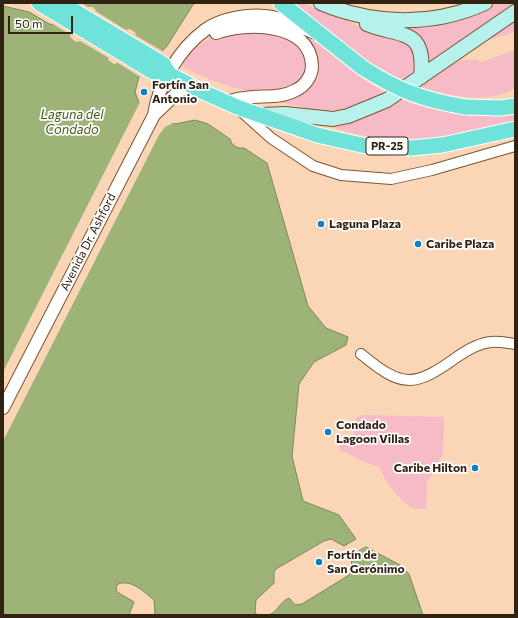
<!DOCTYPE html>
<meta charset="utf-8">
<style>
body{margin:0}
#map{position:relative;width:518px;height:618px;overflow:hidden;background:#fad6b6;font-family:Commissioner,sans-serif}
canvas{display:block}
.frame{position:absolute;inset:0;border:4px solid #322212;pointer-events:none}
.scale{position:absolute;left:8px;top:16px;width:65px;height:18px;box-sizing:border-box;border:2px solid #322212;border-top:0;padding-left:5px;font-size:12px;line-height:14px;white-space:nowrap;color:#322212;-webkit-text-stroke:3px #fff;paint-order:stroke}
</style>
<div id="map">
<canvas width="518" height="618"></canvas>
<div class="frame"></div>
<div class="scale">50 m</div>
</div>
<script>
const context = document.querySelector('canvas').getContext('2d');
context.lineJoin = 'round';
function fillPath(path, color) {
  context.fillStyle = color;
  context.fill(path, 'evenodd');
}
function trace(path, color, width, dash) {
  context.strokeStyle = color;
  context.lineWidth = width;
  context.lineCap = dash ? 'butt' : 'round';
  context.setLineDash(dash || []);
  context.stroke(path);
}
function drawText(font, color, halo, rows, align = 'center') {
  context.font = font + ' Commissioner,sans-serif';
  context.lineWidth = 3.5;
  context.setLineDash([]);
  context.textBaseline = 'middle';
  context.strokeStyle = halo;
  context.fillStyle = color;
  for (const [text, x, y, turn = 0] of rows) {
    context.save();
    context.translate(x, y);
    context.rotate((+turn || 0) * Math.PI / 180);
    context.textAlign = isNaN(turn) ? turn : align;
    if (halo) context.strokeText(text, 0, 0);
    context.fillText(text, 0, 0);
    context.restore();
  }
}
fillPath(new Path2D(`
 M292,3H303L364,28L403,40L414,49L415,70L405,81C363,64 327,31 292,3Z
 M496,3H515V6L477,29L432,62L427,58L424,43L403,28L404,26L480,11Z
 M515,18V32L472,45Z
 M225,31L277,33L302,47L307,69C285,115 217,83 184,68L182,62C193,47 208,38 225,31Z
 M305,34L357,75L385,93C346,115 323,114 281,102L292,99L305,91L317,64L315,51L304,36Z
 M515,50V88C485,106 448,95 417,86L444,67L463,60H478L479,63Z
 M395,98C434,112 474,118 515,114V122C454,137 390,149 329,126L330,125Z
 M363,415L444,417L443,454L427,482L426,509C423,509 419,509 416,509C402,505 382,478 379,465L374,466L339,450L340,443L352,442L356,418Z`), '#f7bbc8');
const water = new Path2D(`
 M66,3H194L167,46L139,77L135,92L139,103L154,115L175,124L195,120L208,124L230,139L232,144L238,148H244L267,163L308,306L326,328L348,337L346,345L314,362L299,384L292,456L303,501L339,515L356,539L344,546L331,539L324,541L276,569L274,572V583L256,600L255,613L258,615H155L154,600C144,592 132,579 118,584L116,587L117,592L134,602L129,615H3V6L29,12L51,25Z
 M366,547L400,565L409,574L423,615H269C278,611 280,602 289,598L295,605L302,604L349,575L352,571L351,556Z`);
fillPath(water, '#9db377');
trace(water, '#7d8859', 1);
fillPath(new Path2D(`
 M63,3H81L88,7H93L97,12L126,30L130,29L136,33L135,35L164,52L142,78L118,63L114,64L108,60L109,58L80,41L76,42L70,37L71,35L38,15L51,23Z
 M140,102L155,114L175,122L165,127L159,135L3,441V372Z`), '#fad6b6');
const minor = new Path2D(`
 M241,111L271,138L313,166L341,175L391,179L432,170L515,146
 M361,354C402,388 414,388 457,357C467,350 479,343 491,342C498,341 507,343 515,344`);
const tertiary = new Path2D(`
 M216,33C246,22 311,22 312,66C312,76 305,86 296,90C280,99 263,95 245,98C239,98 233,100 227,102
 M154,115L180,90L192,87
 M3,408L154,115C158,85 179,49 205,30C222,18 251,13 272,17C287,20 302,28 315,33`);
const secondary = new Path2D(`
 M321,3C374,25 432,27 485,3
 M367,24C402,38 426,27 421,77
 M261,115L285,114L333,119L348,116L387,100L515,12`);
const primary = new Path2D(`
 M39,3L155,73L169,74
 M61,3L163,64L169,74L201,91L237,107L317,135L366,146L412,148L442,145L515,129
 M281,3L363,68
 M465,107L500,108L515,106`);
trace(minor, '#7b5630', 12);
trace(tertiary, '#7b5630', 14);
trace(secondary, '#7b5630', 16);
trace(primary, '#fff', 17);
trace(minor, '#fff', 10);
trace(tertiary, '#fff', 12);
trace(secondary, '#b7f1ec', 14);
trace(primary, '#6fe3d9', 15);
const primaryBridge = new Path2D(`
 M363,68C399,91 424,100 465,107`);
trace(primaryBridge, '#fff', 17, []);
trace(primaryBridge, '#6fe3d9', 15);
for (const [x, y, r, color] of [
 [144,92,4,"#0481c9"],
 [321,224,4,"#0481c9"],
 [418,244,4,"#0481c9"],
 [328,432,4,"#0481c9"],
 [475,468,4,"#0481c9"],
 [319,562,4,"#0481c9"]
]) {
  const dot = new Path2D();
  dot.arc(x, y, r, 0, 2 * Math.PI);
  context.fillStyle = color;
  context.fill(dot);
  trace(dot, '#fff', 1.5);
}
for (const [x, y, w] of [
 [387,146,42]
]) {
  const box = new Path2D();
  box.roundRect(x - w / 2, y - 9, w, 18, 3);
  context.fillStyle = '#fff';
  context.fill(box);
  trace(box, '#322212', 1);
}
drawText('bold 11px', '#322212', null, [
 ["PR-25",387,146]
]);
drawText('bold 12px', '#322212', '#fff', [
 ["Fortín San",152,85],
 ["Antonio",152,99],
 ["Laguna Plaza",329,224],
 ["Caribe Plaza",426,244],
 ["Condado",336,425],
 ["Lagoon Villas",336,439],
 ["Caribe Hilton",467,468,"right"],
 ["Fortín de",327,555],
 ["San Gerónimo",327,569]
], 'left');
drawText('12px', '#322212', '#fff', [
 ["Avenida Dr. Ashford",88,242,-63]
]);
drawText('italic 13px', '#475a1a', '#fff', [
 ["Laguna del",72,115],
 ["Condado",72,130]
]);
</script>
